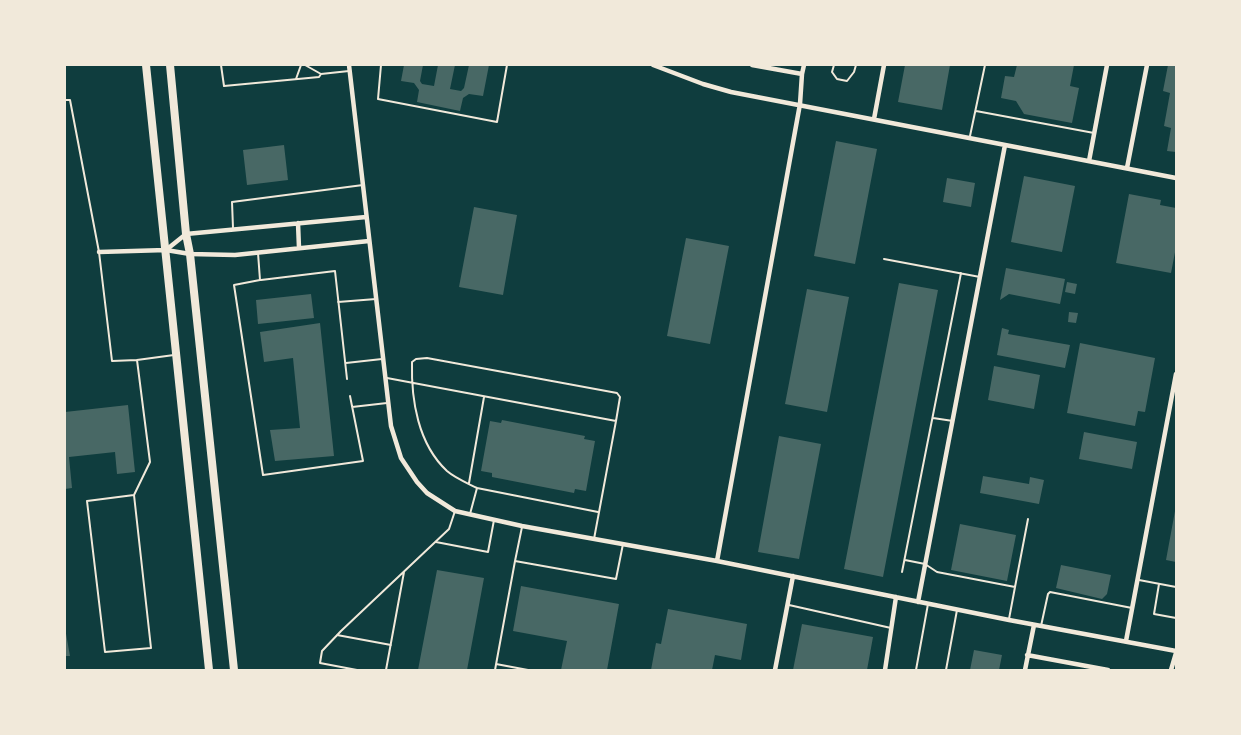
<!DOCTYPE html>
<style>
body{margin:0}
#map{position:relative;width:1241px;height:735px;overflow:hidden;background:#0f3d3e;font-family:Jost,sans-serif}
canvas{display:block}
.frame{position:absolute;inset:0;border:66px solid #f1e9da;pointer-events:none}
</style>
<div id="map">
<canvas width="1241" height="735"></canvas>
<div class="frame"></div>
</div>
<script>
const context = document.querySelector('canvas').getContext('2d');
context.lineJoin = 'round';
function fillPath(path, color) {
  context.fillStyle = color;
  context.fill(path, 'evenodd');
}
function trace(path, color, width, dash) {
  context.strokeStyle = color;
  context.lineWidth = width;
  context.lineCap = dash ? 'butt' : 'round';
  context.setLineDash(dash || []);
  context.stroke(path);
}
fillPath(new Path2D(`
 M404,65H423L420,81L422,84L434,86L438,65H455L450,89L461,91L464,88L469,65H489L483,96L469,94L463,98L460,111L417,102L419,90L414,83L401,81Z
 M905,65H950L942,110L898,102Z
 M1017,65H1074L1070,86L1079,88L1072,123L1024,114L1016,101L1001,98L1005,76L1014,77Z
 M1168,65H1176V152L1167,151L1171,128L1164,126L1170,93L1163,91Z
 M836,141L877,149L855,264L814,256Z
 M284,145L288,180L247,185L243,150Z
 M1024,176L1075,186L1062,252L1011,242Z
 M947,178L975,183L971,207L943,202Z
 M1129,194L1161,200L1160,205L1176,208V247L1171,273L1116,263Z
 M474,207L517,215L503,295L459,287Z
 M686,238L729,246L710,344L667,336Z
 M1006,268L1065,279L1060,304L1009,294L1000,300Z
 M1067,282L1077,284L1075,294L1065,292Z
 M899,283L938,290L883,577L844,569Z
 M807,289L849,297L827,412L785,404Z
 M311,294L314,318L258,324L256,300Z
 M1069,312L1078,313L1076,323L1068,322Z
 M320,323L334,456L275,461L270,430L300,428L293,358L264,362L260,332Z
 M1002,328L1009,330L1008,334L1070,345L1065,368L997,355Z
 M1080,343L1155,358L1145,412L1138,411L1135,426L1067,413Z
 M994,366L1040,375L1034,409L988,400Z
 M128,405L135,472L117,474L115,452L69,457L72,488L65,489V412Z
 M502,420L585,436L584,439L595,441L586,491L575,489L574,493L492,477V473L481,471L490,421L501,423Z
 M1084,432L1137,442L1132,469L1079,459Z
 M779,436L821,444L799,559L758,552Z
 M983,476L1029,484L1030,477L1044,480L1039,504L980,493Z
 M1175,511H1176V562L1166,560Z
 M960,524L1016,535L1007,581L951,570Z
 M1061,565L1111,575L1107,594L1102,599L1056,588Z
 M437,570L484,578L467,670H418Z
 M521,586L619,604L607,670H561L567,641L513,631Z
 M668,609L747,624L741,660L715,655L712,670H651L656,643L661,644Z
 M802,624L873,637L867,670H793Z
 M65,628L70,656H65Z
 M974,650L1002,655L999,670H970Z`), '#486865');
trace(new Path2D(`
 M221,65L224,86L319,77L321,74L305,65
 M381,65L378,99L497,122L507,65
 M834,65L832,72L837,79L847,81L854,72L856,65
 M321,74L349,71
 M296,79L301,65
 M65,100H70L99,252L112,361L137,360L150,462L134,495L151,648L105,652L87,501L134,495
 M976,111L1094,133
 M970,136L985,65
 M233,228L232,202L363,185
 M258,253L260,280L234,285L263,475L363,461L350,396
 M884,259L980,277
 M261,280L335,271L347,379
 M338,302L376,299
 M137,360L174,355
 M346,363L382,359
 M387,378L616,421L594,539
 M352,407L387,403
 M933,418L953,421
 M469,483L484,397
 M477,488C467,483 455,478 447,471C418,444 411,400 412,362L416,359L427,358L617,393L620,397L616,421
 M470,514L477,488L598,512
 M522,527L515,561L616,579L623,544
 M436,542L488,552L494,520
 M905,560L925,564L937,572L1015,587L1028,519
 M902,572L961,273
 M1139,580L1176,587
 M1159,584L1154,614L1176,618
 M789,605L891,628
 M1009,619L1015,587
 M1041,626L1048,594L1050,592L1132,608
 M337,635L391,645
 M496,664L528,670
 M357,670L320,663L322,651L341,631L449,529L455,511
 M386,670L404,572
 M495,670L515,561
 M916,670L928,604
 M946,670L957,610`), '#f1e9da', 2);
trace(new Path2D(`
 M349,65L391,426L401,458L417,482L427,493L455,511L522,526L717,561L1009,620L1176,651
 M653,65L703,84L731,92L1176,178
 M752,65L802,74L804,65
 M874,119L884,65
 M1089,161L1107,65
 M1127,168L1147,65
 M366,217L186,234L166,250L190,254L235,255L369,241
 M298,223L299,248
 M99,252L166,250
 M717,561L800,104L802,74
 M918,602L1005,145
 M1126,641L1176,374
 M1027,655L1108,670
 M775,670L793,576
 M885,670L896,597
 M1025,670L1034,625
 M1171,670L1176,653`), '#f1e9da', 4.5);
trace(new Path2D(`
 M146,65L209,670
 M170,65L186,234L190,254L234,670`), '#f1e9da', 8);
</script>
